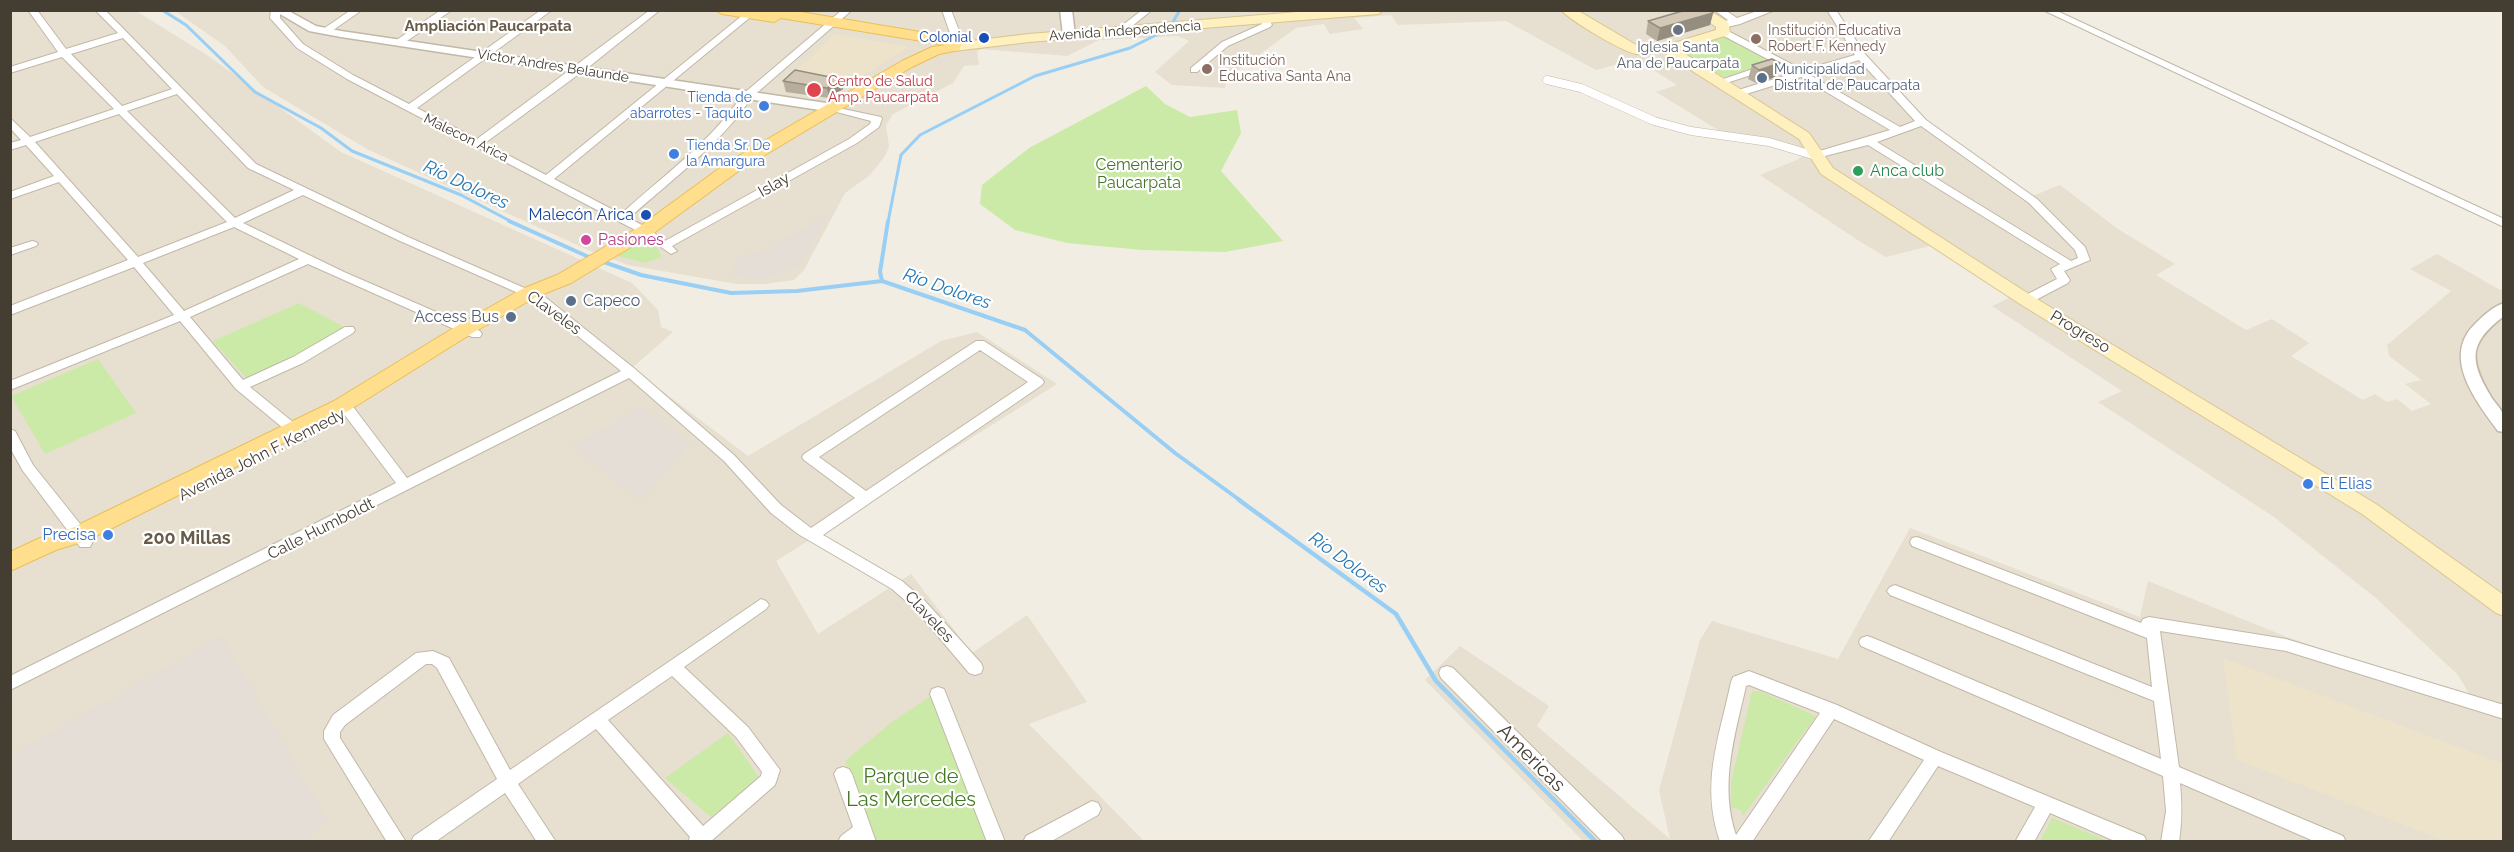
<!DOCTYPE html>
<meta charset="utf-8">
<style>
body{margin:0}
#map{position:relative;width:2514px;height:852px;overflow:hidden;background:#f2ede2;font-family:Raleway,sans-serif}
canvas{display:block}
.frame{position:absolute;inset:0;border:12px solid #443d32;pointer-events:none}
</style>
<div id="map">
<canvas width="2514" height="852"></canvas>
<div class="frame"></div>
</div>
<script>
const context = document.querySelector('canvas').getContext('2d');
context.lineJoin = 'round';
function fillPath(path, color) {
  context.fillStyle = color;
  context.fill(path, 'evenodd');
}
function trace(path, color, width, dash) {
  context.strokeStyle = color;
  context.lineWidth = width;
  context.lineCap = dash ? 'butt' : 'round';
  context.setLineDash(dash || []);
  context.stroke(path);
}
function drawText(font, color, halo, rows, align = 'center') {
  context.font = font + ' Raleway,sans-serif';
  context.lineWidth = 4.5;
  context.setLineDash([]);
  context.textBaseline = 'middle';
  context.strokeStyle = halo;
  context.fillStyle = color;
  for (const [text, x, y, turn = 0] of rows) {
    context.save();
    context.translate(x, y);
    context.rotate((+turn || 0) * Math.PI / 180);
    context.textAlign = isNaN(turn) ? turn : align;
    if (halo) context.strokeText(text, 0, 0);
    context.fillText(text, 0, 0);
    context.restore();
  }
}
fillPath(new Path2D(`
 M10,11H136L207,55L341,152L632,283L658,310L661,327L673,332L632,368L748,456L941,341L977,332L1057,384L776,561L818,634L911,574L972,653L1027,615L1087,702L1029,724L1144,841H11Z
 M175,11H1835L1865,53L1923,118L2030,197L2060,185L2118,229L2175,264L2156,275L2246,330L2272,319L2309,343L2291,356L2363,400L2375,394L2387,402L2397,399L2412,411L2431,404L2405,384L2421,380L2389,356L2387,345L2451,291L2410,269L2437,254L2500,290L2503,288V841H1583L1425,680L1460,646L1549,706L1537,726L1670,839L1659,790L1700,640L1712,621L1838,659L1910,528L2140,617L2148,581L2287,637L2473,700L2458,675L2377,599L2274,517L2098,402L2122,391L1992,306L2011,297L1934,245L1886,257L1859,241L1760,175L1799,159L1803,155L1718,130L1656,92L1677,85L1636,59L1596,70L1506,21L1398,25L1391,15L1354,18L1363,29L1330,34L1324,24L1296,28L1227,78L1225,88L1172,85L1155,72L1189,41L1178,36L1099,40L1067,56L982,49L977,51L979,65L964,66L953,83L893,114L886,125L889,147L885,156L870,175L845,193L804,270L794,280L765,284H737L628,265L588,250L367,149L263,87L225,46Z`), '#e7dfcf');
fillPath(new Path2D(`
 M829,213L799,267L759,280L731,276L737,257L768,249Z
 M640,407L691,442L641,501L572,446Z
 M222,636L328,821L303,841H11V755Z`), '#e4ded7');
fillPath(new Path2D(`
 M834,34L910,47L843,87L789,77Z
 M2223,658L2503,764V841H2445L2237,760Z`), '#ede3ca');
fillPath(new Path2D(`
 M1724,35L1768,61V64L1726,77L1718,75L1681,52V48Z
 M1146,86L1165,104L1190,117L1237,110L1241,133L1221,171L1283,241L1225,252L1142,250L1067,243L1015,230L980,204L982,185L1029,148Z
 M639,240L657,248L662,257L645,263L615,255L623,253L619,254Z
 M299,303L346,328L250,379H247L213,341Z
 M98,359L136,413L45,454L11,396Z
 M1752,691H1759L1816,716L1743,816L1741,810L1731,807V783Z
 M931,696L987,841H874L845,761L892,722Z
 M728,733L760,779L711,817L665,778Z
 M2052,818L2108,841H2040Z`), '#cceaa7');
trace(new Path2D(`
 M162,10L186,25L255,92L321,128L352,151L461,195L512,222
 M1171,25L1180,10
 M888,222L901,155L920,135L1035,76L1130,48L1166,30`), '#99cff4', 3);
trace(new Path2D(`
 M509,221L591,258
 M601,261L641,275L731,293L797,291L882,281L1025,330L1175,453L1241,501
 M882,281L880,272L888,221`), '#99cff4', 4);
trace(new Path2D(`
 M1239,500L1396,614L1436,681L1596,842`), '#99cff4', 4.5);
const pedestrian = new Path2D(`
 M1547,80L1581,88L1654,121L1691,131L1769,142L1816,156`);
const minor = new Path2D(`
 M28,10H37L66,49L118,33L95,10H105L256,164L408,237L545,297L635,369L734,455L781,505L811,528L855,498L804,460L802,457L804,454L976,341H984L1042,379L1044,382L1042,385L823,535L902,581L925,601L981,663L983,668L981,673L975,675L969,673L915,609L892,589L798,534L771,513L724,461L629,378L10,690V676L396,483L344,414L334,406L336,403H346L354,408L407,478L621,371L537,303L525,296L400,241L303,195L243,223L344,272L480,331L482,334L480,337H472L308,264L190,317L243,380L293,357L345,327H353L355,330L353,333L303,363L250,387L299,427L307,438L305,441H295L289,433L236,389L180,321L10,390V381L174,315L134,267L10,315V306L128,260L59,182L10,199V192L54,176L26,145L10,150V143L21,140L10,128V118L30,137L114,109L62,57L10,73V67L58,52ZM123,38L172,89L122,106L71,54ZM177,94L248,168L294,190L235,218L127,111ZM119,114L227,222L138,257L35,142ZM234,227L299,259L184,311L143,263ZM980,350L1028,382L866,491L819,457Z
 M271,10H280V18L303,44L353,75L409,104L541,10H552L417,108L477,139L650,10H660L590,66L485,143L546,175L749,10H759L554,179L621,214C663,176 712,141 743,94L842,10H852L751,98C722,143 669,182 629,218L649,229L665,241L849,139L870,124L871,121L829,110V106L881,117L882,119L879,127L857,143L672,246L677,251L671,254L641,233L347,79L297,48L270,18Z
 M351,10H362L329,33H323V29Z
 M441,10H452L401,45H395V41Z
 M942,10H951L960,33L955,43L947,41L950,33Z
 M1142,10H1152L1131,27L1129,33H1123L1124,24Z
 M1714,10H1725L1737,18L1760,10H1775L1740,24L1723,28L1718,25L1728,20Z
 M1827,10H1836L1865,54L1926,120L2037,199L2085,247L2090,260L2064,271L2070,280L2068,283L2030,303H2022L2020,300L2022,297L2057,279L2051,269L2060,264L1868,145L1817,158L1813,157V153L1890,130L1801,77L1743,95H1735V91L1794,73L1720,34V30H1726L1803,70L1855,55ZM1859,60L1915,121L1900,127L1810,75ZM1921,126L2029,203L2075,250L2078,258L2071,261L1877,142Z
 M2043,10H2055L2504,219V227Z
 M1262,17H1268L1272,25L1270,27L1228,46L1197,72H1191V68L1222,42L1262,24Z
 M1767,64L1770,65V69L1720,85L1715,82Z
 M32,241L36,242L38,244L36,246L10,255V248Z
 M10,429L15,431L33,465L85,530L92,543L90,547H80L23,471L10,448Z
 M1917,537L2141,623L2143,619L2149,617L2286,639L2504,705V719L2286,651L2160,631L2179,767L2343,836L2346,842H2316L2180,783C2182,804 2182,821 2179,842H2161L2166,811L2163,776L1861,646L1859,642L1861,638L1867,636L1873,638L2161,759L2154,701L1890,595L1887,591L1890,587L1895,585L1900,587L2152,687L2147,638L1912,546L1910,542L1912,538Z
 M761,599L766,601L769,605L766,609L684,667L748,727L780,770L775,785L710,842H688L690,837L596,729L518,784L556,842H537L505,793L435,842H411L414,836L497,779L437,668L432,664H426L345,725L340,732V738L406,842H387L324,739V731L333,715L416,653L433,651L449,658L510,770ZM672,676L736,737L762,772L761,776L703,826L608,720Z
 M1447,666L1453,668L1622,836L1625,842H1603L1441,678L1439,673L1441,668Z
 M1749,671L1837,705L1941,752L2144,836L2147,842H2117L2050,813L2034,842H2015L2035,807L1938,766L1888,842H1868L1924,760L1834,719L1752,842H1720C1700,783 1719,739 1731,682L1733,677ZM1749,685L1820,713L1736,835C1719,785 1735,735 1746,686Z
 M938,687L944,689L946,694L1005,842H987L930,694L932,689Z
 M843,767L849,769L852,774L876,842H838L841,836L853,827L834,774L837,769Z
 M1092,801L1098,803L1101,809L1098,815L1050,842H1023L1026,836Z`);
const tertiary = new Path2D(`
 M273,10H287L316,26L341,31L833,104L839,108L833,112L341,37L309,31Z
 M1060,10H1072L1075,35L1073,37L1069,38L1063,35Z
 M2504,303V316C2470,342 2468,358 2490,395C2493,401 2500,407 2503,414C2505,419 2504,427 2504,432L2498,431C2475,400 2440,355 2477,322C2484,315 2494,306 2504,303Z`);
const secondary = new Path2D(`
 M1322,10H1384L1378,14L1029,42L954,51L947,47L954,43L1029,34Z
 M1561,10H1577L1638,46L1653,43L1667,45L1716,30V27L1693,10H1709L1728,22L1730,32L1728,35L1679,50L1809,133L1833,168L2032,296L2376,504L2504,595V616L2496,613L2362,514L2020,304L1821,174L1799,139L1664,53C1654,51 1645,55 1636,54C1621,51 1571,21 1561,10Z`);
const primary = new Path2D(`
 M715,10H789L950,37L962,43L959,50L939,54L912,67L740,170L651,235L571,283L536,297L474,332L348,411L88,540L56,550L10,571V552L40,538L72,528L334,401L460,324L522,289L557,275L639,227L728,162L902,61L932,47L946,45L781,18L774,22L722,14Z`);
trace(pedestrian, '#c1b8a7', 9);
trace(minor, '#c1b8a7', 2);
trace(tertiary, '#c1b8a7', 3);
trace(secondary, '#d9c590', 2);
trace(primary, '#eabf58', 2);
trace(pedestrian, '#fff', 8);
fillPath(minor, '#fff');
fillPath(tertiary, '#fff');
fillPath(secondary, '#fff0bf');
fillPath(primary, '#ffdf8e');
fillPath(new Path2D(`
 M1713,13L1710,25L1657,41L1646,34L1648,21Z
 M1780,63L1776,77L1756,83L1748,79L1752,65Z
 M840,79L843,89L829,98L786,92L783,81Z`), '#b6ad9d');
fillPath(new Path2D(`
 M1713,13L1710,25L1657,41L1660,28Z
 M1780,63L1776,77L1756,83L1759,70Z
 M840,79L843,89L829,98L827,88Z`), '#948d80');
const building = new Path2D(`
 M1686,10H1710L1713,13L1660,28L1648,21Z
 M1772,59L1780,63L1759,70L1752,65Z
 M795,70L840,79L827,88L783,81Z`);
fillPath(building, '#d4c9b7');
trace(building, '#948d80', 1.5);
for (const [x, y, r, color] of [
 [1678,30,6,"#6b7280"],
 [984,38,6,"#1a4fb4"],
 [1756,39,6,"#8d6e63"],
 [1207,69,6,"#8d6e63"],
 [1762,78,6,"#5c6f8a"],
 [814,90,8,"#e0444e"],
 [764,106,6,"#3f7fe0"],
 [674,154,6,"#3f7fe0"],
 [1858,171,6,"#2e9e5b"],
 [646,215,6,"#1a4fb4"],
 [586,240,6,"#d1479c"],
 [571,301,6,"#5c6f8a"],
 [511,317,6,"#5c6f8a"],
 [2308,484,6,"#3f7fe0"],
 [108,535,6,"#3f7fe0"]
]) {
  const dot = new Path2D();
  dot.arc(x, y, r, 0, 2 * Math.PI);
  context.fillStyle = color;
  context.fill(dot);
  trace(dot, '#fff', 2);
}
drawText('14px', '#443d32', '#fff', [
 ["Avenida Independencia",1125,31,-4],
 ["Víctor Andres Belaunde",553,66,9],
 ["Malecon Arica",466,138,26]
]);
drawText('14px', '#785e54', '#fff', [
 ["Institución Educativa",1768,31],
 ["Robert F. Kennedy",1768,47],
 ["Institución",1219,61],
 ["Educativa Santa Ana",1219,77]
], 'left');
drawText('14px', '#164399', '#fff', [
 ["Colonial",972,38]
], 'right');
drawText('14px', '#5b616d', '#fff', [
 ["Iglesia Santa",1678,48],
 ["Ana de Paucarpata",1678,64]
]);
drawText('14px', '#4e5e75', '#fff', [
 ["Municipalidad",1774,70],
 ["Distrital de Paucarpata",1774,86]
], 'left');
drawText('14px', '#be3a42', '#fff', [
 ["Centro de Salud",828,82],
 ["Amp. Paucarpata",828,98]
], 'left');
drawText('14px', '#366cbe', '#fff', [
 ["Tienda de",752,98],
 ["abarrotes - Taquito",752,114],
 ["Tienda Sr. De",686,146,"left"],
 ["la Amargura",686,162,"left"]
], 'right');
drawText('bold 15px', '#675b49', '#fff', [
 ["Ampliación Paucarpata",488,26]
]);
drawText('16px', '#437823', '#fff', [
 ["Cementerio",1139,165],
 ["Paucarpata",1139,183]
]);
drawText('16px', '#27864d', '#fff', [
 ["Anca club",1870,171]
], 'left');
drawText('16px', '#443d32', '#fff', [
 ["Islay",774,185,-30],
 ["Claveles",554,313,36],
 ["Progreso",2080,332,31],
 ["Avenida John F. Kennedy",262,455,-27],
 ["Calle Humboldt",321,529,-27],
 ["Claveles",929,617,47]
]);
drawText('16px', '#164399', '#fff', [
 ["Malecón Arica",634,215]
], 'right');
drawText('16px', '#b23c85', '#fff', [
 ["Pasiones",598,240]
], 'left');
drawText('16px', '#4e5e75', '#fff', [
 ["Capeco",583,301],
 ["Access Bus",499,317,"right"]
], 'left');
drawText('16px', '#366cbe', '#fff', [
 ["El Elias",2320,484],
 ["Precisa",96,535,"right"]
], 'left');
drawText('italic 18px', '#2678b5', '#fff', [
 ["Río Dolores",466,185,25],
 ["Río Dolores",947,289,19],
 ["Río Dolores",1348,563,36]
]);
drawText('bold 18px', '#675b49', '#fff', [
 ["200 Millas",187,539]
]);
drawText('20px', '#443d32', '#fff', [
 ["Americas",1531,758,45]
]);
drawText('20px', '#437823', '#fff', [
 ["Parque de",911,777],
 ["Las Mercedes",911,800]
]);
</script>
